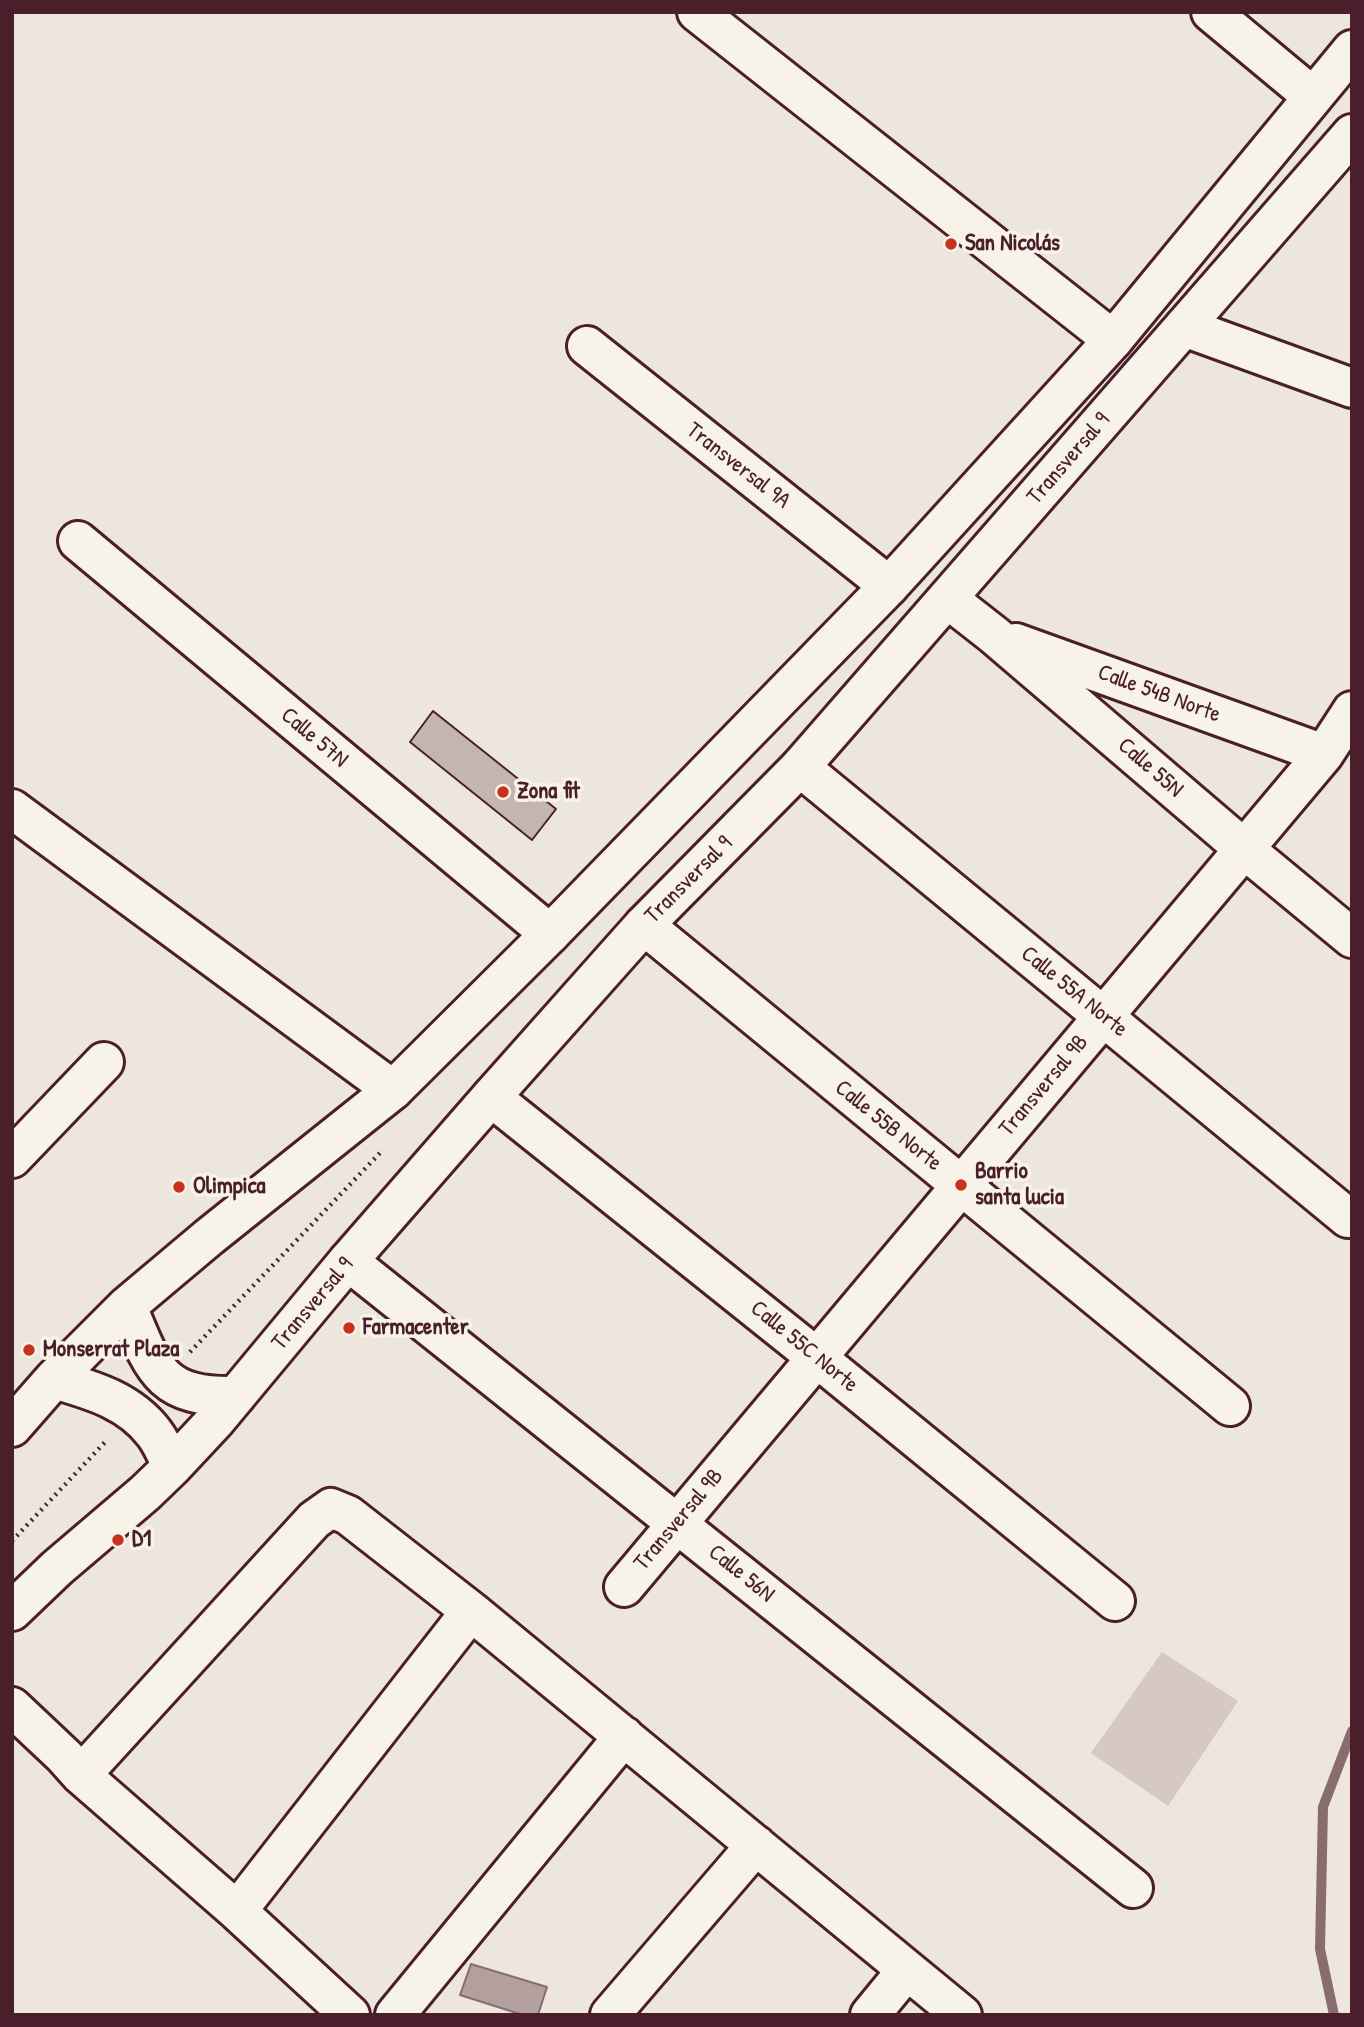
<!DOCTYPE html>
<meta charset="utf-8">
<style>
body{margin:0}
#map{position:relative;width:1364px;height:2027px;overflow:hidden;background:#ece6dd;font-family:"Patrick Hand",sans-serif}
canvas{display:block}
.frame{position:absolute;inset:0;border:14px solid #4a1f2b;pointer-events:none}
</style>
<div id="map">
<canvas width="1364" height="2027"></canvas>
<div class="frame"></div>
</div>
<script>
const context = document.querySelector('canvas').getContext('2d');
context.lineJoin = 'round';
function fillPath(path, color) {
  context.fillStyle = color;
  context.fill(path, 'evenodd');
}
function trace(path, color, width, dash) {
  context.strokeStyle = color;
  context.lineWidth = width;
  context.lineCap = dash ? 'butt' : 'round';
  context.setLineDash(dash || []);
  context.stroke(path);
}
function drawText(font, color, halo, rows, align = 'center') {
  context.font = font + ' "Patrick Hand",sans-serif';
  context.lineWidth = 7;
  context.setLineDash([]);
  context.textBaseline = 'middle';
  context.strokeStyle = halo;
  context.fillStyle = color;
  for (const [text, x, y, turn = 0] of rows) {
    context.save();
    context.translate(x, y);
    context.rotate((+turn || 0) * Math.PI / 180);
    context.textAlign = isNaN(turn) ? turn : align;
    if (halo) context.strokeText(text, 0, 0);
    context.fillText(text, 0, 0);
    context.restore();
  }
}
fillPath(new Path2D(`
 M1162,1652L1238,1701L1168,1806L1091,1753Z`), '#d5c9c2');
const water = new Path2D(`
 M471,1964L547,1987L538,2015H523L460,1995Z`);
fillPath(water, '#b39f9d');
trace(water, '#896c6f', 2);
trace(new Path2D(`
 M1334,2015L1320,1949L1323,1807L1352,1731`), '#896c6f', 10);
const building = new Path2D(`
 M433,711L556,809L532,840L410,742Z`);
fillPath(building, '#c4b5b0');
trace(building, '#4a1f2b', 2);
const minor = new Path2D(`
 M697,12L1113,340
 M1211,12L1312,96
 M1184,327L1352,388
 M587,346L889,586
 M78,541L550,934
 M948,599L994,635L1243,848L1352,938
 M1016,643L1324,754
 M800,767L1348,1218
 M12,809L393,1090
 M644,925L1230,1406
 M491,1097L816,1357L1115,1601
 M12,1158L104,1062
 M348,1261L1133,1888
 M624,1587L1324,754L1352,711
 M12,1707L64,1756L81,1775L237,1911L350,2015
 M81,1775L314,1520L331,1508L348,1515L471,1611L962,2015
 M237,1911L471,1611
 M395,2015L624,1736
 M610,2015L756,1845
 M870,2015L907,1970`);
const major = new Path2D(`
 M127,1306C153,1369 160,1398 236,1396
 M54,1379C91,1390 129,1400 154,1433C162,1443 167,1456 172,1467
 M12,1427L54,1379L127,1306L209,1237L393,1090L550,934L889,586L1113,340L1352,50
 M12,1611L57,1568L145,1493L172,1467L215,1421L348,1261L491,1097L644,925L800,767L1352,134`);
trace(minor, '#4a1f2b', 44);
trace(major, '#4a1f2b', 44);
trace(new Path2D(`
 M190,1352L380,1153
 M12,1541L107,1440`), '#4a1f2b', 4.5, [2, 5]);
trace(minor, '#f7f3e8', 38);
trace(major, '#f7f3e8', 38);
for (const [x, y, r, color] of [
 [951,244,7,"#c8321e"],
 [503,792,7,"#c8321e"],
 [961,1185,7,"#c8321e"],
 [179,1187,7,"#c8321e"],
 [349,1328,7,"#c8321e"],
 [29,1350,7,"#c8321e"],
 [118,1540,7,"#c8321e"]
]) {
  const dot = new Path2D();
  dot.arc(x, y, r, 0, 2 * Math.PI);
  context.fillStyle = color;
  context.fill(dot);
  trace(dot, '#f7f3e8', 2.5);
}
drawText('bold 23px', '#4a1f2b', '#f7f3e8', [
 ["San Nicolás",965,244],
 ["Zona fit",517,792],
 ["Barrio",975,1172],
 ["santa lucia",975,1198],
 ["Olimpica",193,1187],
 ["Farmacenter",363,1328],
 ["Monserrat Plaza",43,1350],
 ["D1",132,1540]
], 'left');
drawText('23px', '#4a1f2b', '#f7f3e8', [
 ["Transversal 9",1069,459,-49],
 ["Transversal 9A",738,466,38],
 ["Calle 54B Norte",1159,694,20],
 ["Calle 57N",314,738,40],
 ["Calle 55N",1150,768,41],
 ["Transversal 9",689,880,-45],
 ["Calle 55A Norte",1074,992,39],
 ["Transversal 9B",1044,1086,-50],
 ["Calle 55B Norte",888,1126,39],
 ["Transversal 9",313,1304,-50],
 ["Calle 55C Norte",804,1347,39],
 ["Transversal 9B",679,1520,-50],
 ["Calle 56N",741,1574,39]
]);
</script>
